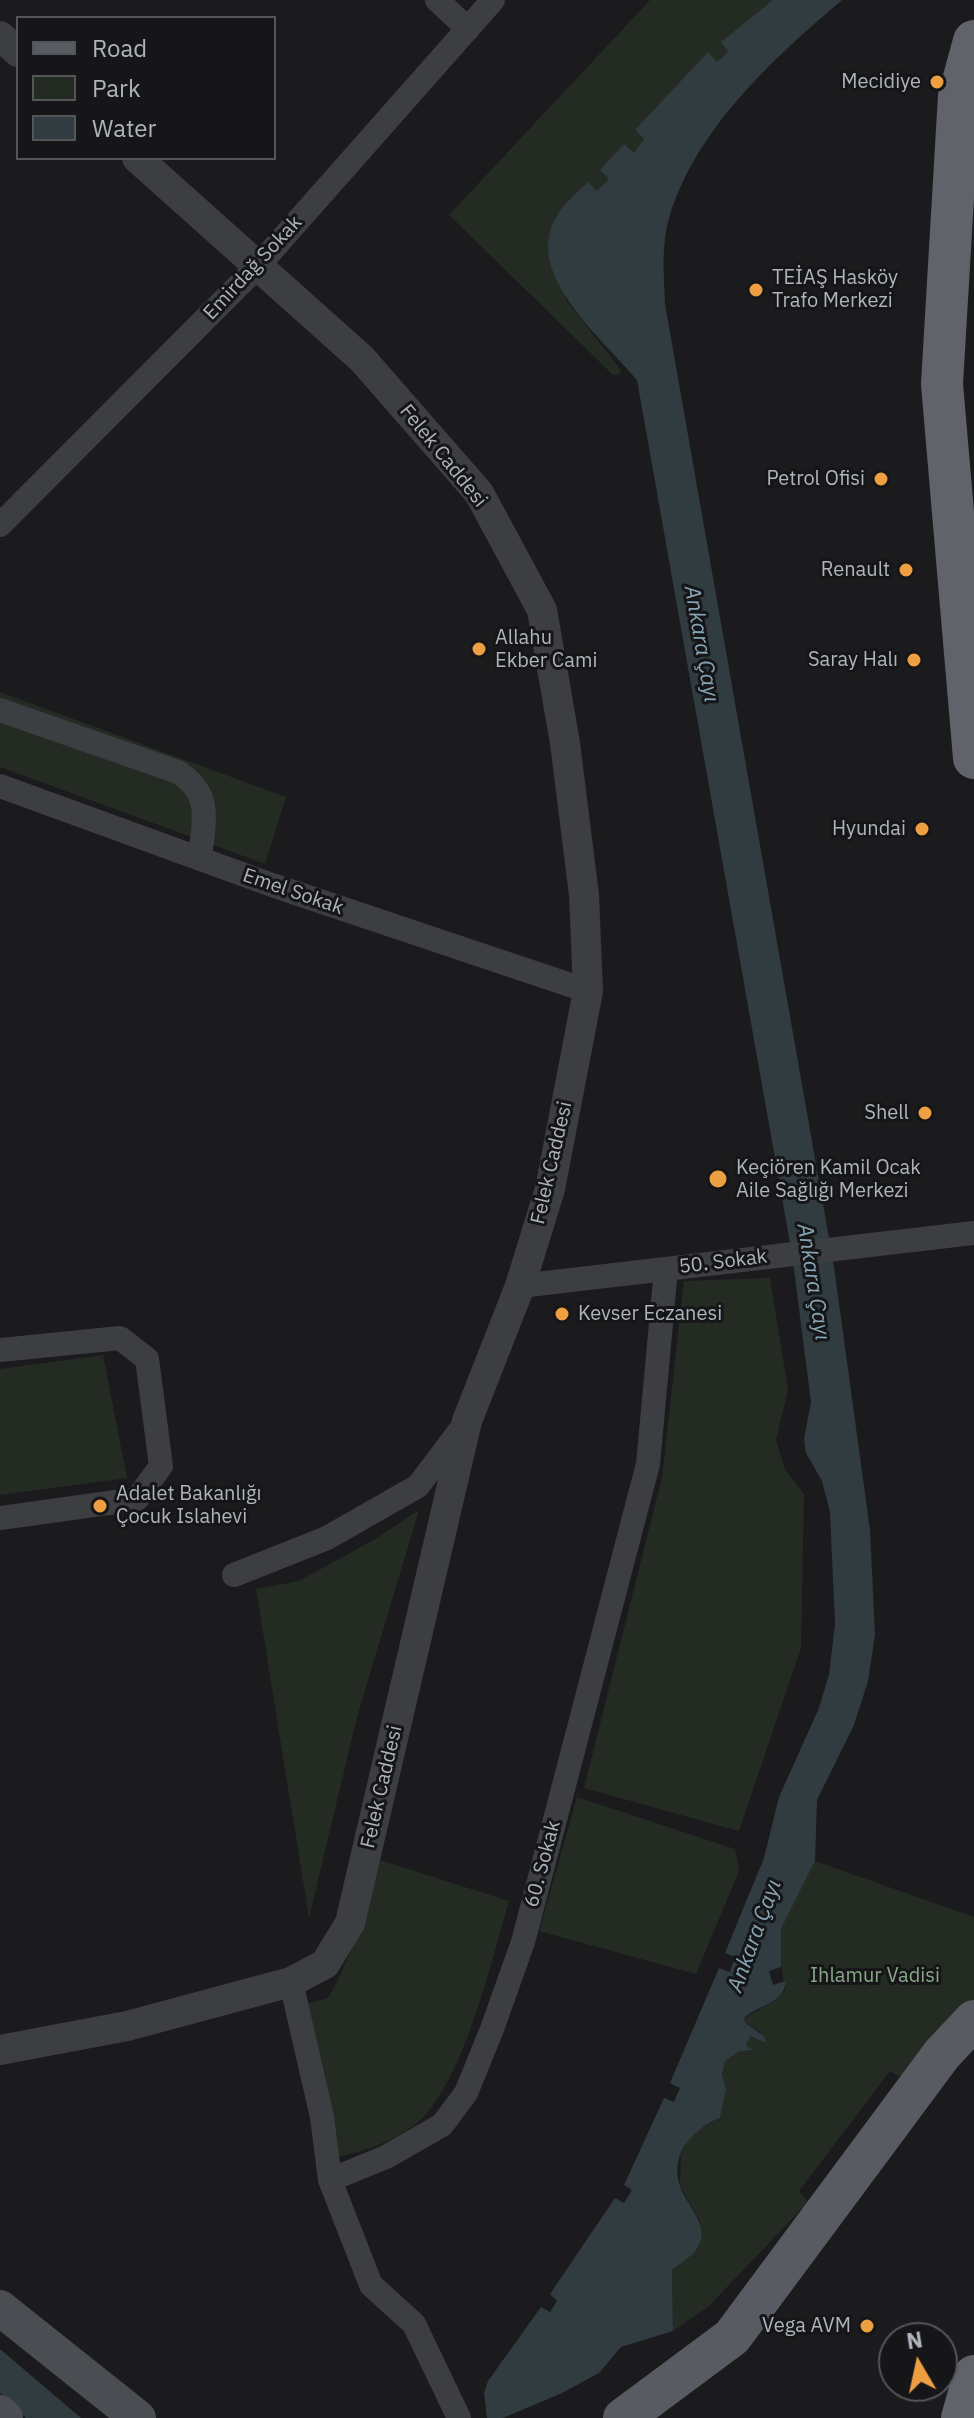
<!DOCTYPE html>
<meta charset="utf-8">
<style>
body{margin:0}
#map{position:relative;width:974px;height:2418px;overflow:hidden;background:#1b1b1d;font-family:"IBM Plex Sans",sans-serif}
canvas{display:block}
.legend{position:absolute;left:16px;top:16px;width:260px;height:144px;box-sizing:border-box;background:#161618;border:2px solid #53555a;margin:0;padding:10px 14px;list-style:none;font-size:24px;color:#aeb4bc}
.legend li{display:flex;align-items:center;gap:16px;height:40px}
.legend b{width:40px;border:2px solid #53555a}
.north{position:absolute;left:878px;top:2322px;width:80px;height:80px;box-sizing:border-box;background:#161618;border:2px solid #53555a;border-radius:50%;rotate:351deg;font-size:22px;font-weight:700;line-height:32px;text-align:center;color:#aeb4bc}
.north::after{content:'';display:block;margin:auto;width:28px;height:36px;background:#ee9f42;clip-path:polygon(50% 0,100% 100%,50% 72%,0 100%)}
</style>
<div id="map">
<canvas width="974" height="2418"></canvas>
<ul class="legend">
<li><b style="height:10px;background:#585b61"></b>Road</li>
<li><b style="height:22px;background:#232b23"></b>Park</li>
<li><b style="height:22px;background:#313c41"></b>Water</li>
</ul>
<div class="north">N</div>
</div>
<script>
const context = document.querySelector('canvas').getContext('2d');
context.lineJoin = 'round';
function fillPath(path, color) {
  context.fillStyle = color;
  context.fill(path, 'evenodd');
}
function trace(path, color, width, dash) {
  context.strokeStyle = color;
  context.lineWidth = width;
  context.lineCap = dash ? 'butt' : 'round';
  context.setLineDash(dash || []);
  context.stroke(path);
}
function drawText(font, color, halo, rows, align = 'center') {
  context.font = font + ' "IBM Plex Sans",sans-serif';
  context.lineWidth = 6;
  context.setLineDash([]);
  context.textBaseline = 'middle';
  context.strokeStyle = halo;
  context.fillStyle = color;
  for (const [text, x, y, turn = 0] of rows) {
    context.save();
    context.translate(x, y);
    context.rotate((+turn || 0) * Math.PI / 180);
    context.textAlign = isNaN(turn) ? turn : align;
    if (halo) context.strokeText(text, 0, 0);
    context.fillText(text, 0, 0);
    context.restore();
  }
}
fillPath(new Path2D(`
 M650,0H773L721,43L729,52L717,62L708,53L635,131L645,139L634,153L601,170L609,179L597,192L588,182L555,217L566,300L621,370L618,375L612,374L449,215Z
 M0,692L286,797L265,864L0,767Z
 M770,1278L788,1390L776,1440L785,1469L804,1494L801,1648L739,1831L584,1788L662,1477L684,1281Z
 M103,1355L127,1478L0,1495V1369Z
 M419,1510L357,1717L309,1918L256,1589L299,1581L377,1538Z
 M577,1797L735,1849L739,1871L696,1974L539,1931Z
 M380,1860L509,1901C492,1959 463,2085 417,2123C394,2142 366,2150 338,2157L306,2004L328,1998C353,1955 365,1907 380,1860Z
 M815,1861L974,1917V2005L905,2080L890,2071L799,2191L808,2202L709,2306L673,2331L672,2270L696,2250L700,2221L680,2186L681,2154L691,2134L720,2118L726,2089L722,2076L725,2061L740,2051L751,2050L746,2047L749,2036L765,2042L759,2031L744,2023V2018L776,2000L785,1990L779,1949L781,1929Z`), '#232b23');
fillPath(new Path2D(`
 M773,0H842C774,58 695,129 669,218C661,246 664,275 665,304L834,1267L870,1530L875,1635L868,1681L854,1725L817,1800L815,1861L781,1929V1967L769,1971L773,1985L786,1981C783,2005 759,2004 744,2018L745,2023L764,2036L766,2043L750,2036L746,2046L753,2050L740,2051L725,2061L722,2075L726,2089L720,2118C693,2129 669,2154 680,2186C686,2206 713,2226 696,2250C691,2257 679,2264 672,2270L673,2331L621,2347L599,2373L562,2393L503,2418H487L484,2393L488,2381L541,2307L550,2312L557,2301L550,2294L615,2198L624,2203L632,2190L624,2185L664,2098L674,2102L680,2088L670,2083L719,1968L730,1972L735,1957L725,1953L764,1858L779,1797L819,1708L829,1675L835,1624L830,1512L822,1481L806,1453L804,1439L811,1402L792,1254L637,380C605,341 524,276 555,219C562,205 577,193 588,182L597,191L609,179L600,170L624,144L634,153L644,139L635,130L708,52L717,62L728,52L721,42Z
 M0,2349L81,2418H26L0,2393Z`), '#313c41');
trace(new Path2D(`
 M437,0L468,29
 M0,525L258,266L493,0
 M0,710L178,772C214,795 203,822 200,859
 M0,786L272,885L588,991
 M520,1286L974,1233
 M0,1350L120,1338L147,1359L161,1466L137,1499L0,1518
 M234,1575L327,1538L418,1486L464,1425
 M291,1982L322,2117L330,2180L386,2157L442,2125L466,2093L492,2029L523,1942L648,1464L666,1269
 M330,2180L371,2285L414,2324L459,2418`), '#3c3e42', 24);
trace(new Path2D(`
 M0,36L18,52
 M0,2050L127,2026L291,1982L325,1964L350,1923L467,1421L520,1286L550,1189L588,991L584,895L565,743L542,610L479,493L362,359L137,158`), '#3c3e42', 30);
trace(new Path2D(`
 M0,2308L138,2418
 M0,2413L5,2418`), '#4a4d52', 36);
trace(new Path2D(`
 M623,2418L732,2337L942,2054L974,2020`), '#585b61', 40);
trace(new Path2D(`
 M974,41L959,96L942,384L974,758
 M962,2418L974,2376`), '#60646a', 42);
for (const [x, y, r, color] of [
 [937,82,8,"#ee9f42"],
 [756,290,8,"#ee9f42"],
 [881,479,8,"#ee9f42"],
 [906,570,8,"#ee9f42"],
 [479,649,8,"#ee9f42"],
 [914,660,8,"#ee9f42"],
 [922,829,8,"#ee9f42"],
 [925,1113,8,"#ee9f42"],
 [718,1179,10,"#ee9f42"],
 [562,1314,8,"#ee9f42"],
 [100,1506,8,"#ee9f42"],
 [867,2326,8,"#ee9f42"]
]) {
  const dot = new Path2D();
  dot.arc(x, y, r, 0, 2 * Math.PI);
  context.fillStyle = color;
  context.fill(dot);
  trace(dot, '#161618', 3);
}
drawText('20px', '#aeb4bc', '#161618', [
 ["Mecidiye",921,82],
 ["TEİAŞ Hasköy",772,278,"left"],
 ["Trafo Merkezi",772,301,"left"],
 ["Petrol Ofisi",865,479],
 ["Renault",890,570],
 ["Allahu",495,638,"left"],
 ["Ekber Cami",495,661,"left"],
 ["Saray Halı",898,660],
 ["Hyundai",906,829],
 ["Shell",909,1113],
 ["Keçiören Kamil Ocak",736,1168,"left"],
 ["Aile Sağlığı Merkezi",736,1191,"left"],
 ["Kevser Eczanesi",578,1314,"left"],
 ["Adalet Bakanlığı",116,1494,"left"],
 ["Çocuk Islahevi",116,1517,"left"],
 ["Vega AVM",851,2326]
], 'right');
drawText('20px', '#aeb4bc', '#161618', [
 ["Emirdağ Sokak",253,268,-47],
 ["Felek Caddesi",443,456,51],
 ["Emel Sokak",293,892,19],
 ["Felek Caddesi",552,1163,-77],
 ["50. Sokak",723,1262,-7],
 ["Felek Caddesi",382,1787,-77],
 ["60. Sokak",543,1864,-75]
]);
drawText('20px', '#88a686', '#161618', [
 ["Ihlamur Vadisi",875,1976]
]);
drawText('italic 22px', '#87a5b6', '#161618', [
 ["Ankara Çayı",701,644,80],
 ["Ankara Çayı",813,1282,81],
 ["Ankara Çayı",755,1936,-70]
]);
</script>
